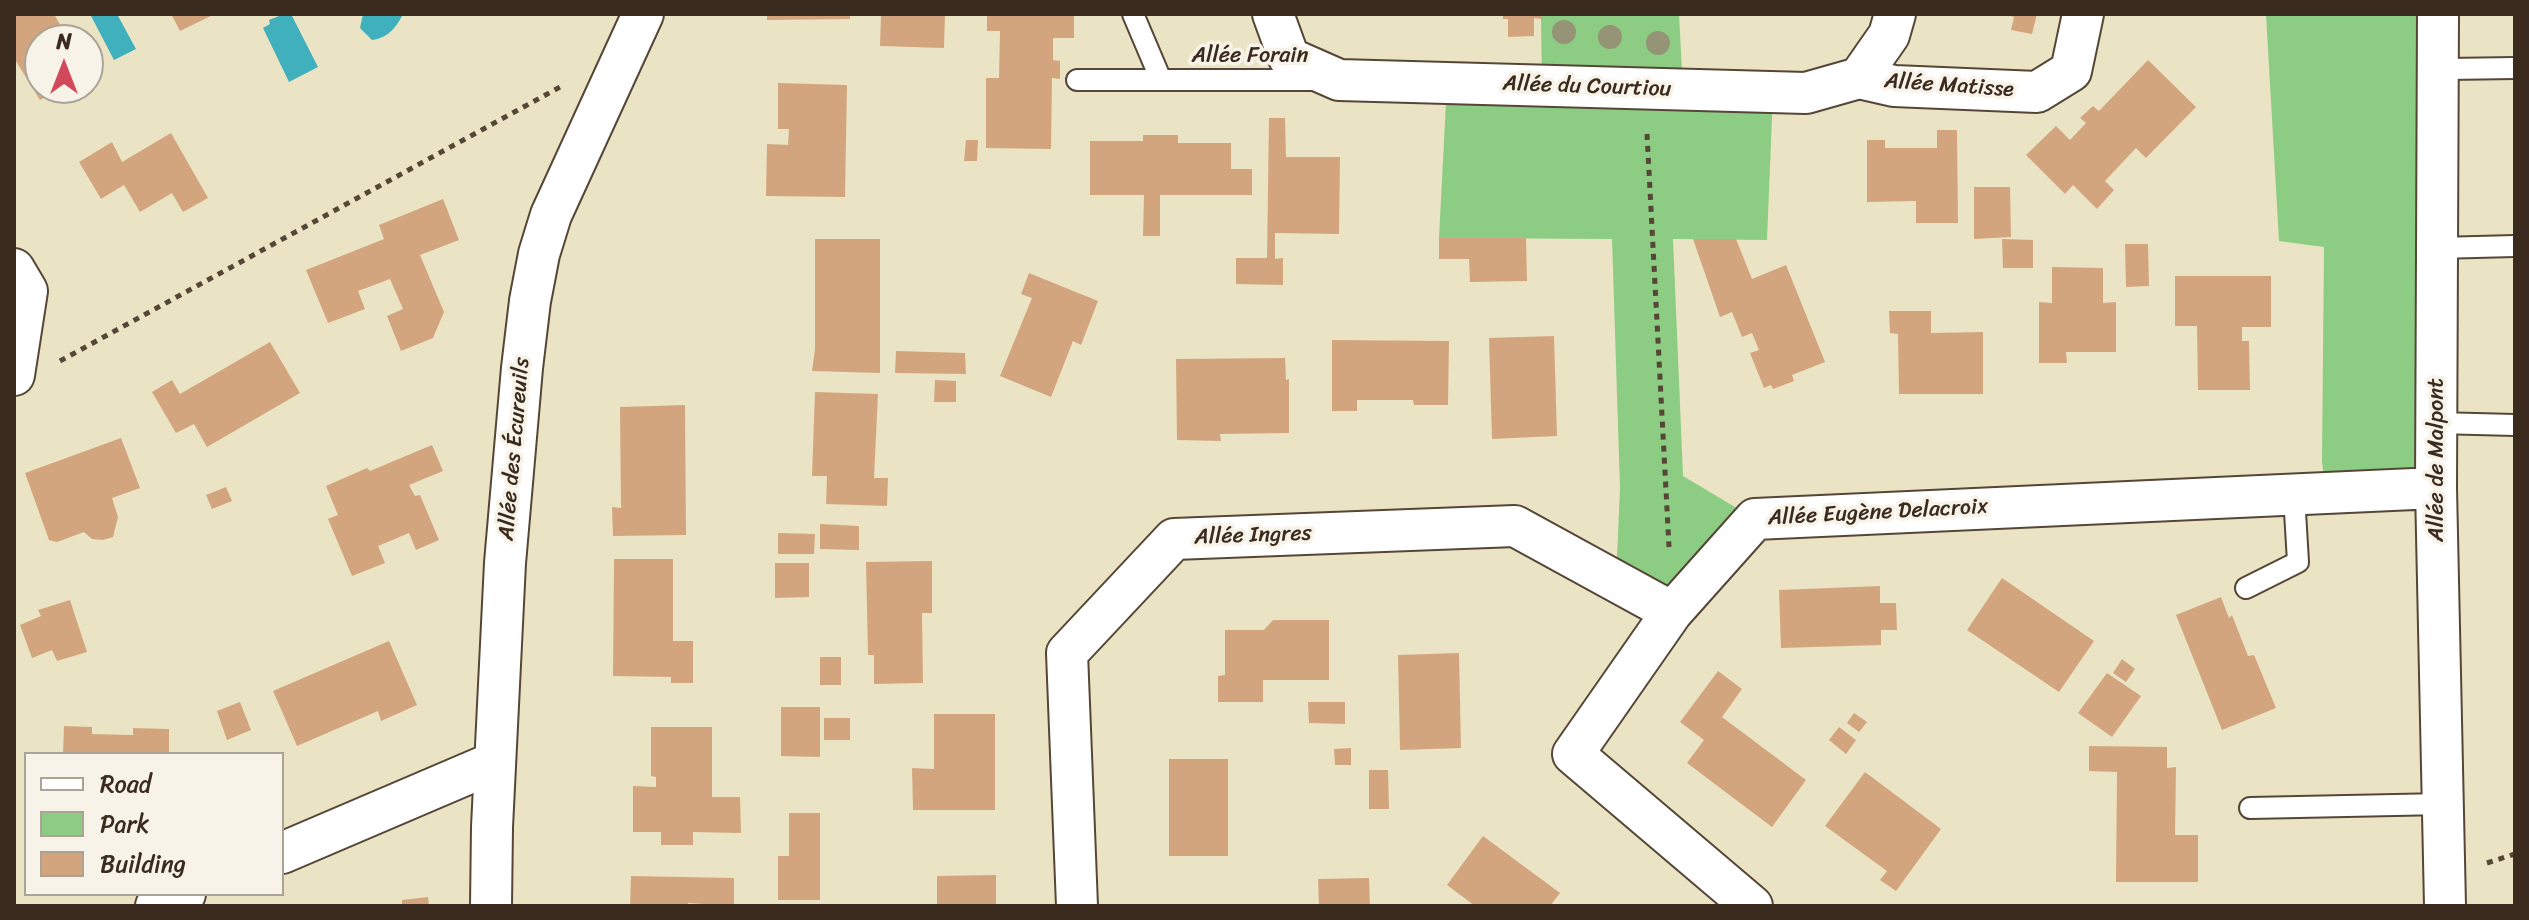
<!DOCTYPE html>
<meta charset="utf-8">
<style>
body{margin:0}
#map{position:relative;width:2529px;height:920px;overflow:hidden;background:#ebe4c4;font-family:Sriracha,sans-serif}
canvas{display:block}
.frame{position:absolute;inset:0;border:16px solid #3b2a1e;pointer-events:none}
.legend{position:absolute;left:24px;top:752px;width:260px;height:144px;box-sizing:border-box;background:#f7f3e8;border:2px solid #aca397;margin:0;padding:10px 14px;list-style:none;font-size:24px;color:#3b2a1e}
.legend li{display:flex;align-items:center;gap:16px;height:40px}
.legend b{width:40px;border:2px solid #aca397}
.north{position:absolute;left:24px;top:24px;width:80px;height:80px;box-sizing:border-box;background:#f7f3e8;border:2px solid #aca397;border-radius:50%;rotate:0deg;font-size:22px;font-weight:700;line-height:32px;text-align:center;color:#3b2a1e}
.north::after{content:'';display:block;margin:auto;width:28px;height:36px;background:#d1495b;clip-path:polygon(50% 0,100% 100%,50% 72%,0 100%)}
</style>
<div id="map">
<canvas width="2529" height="920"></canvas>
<div class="frame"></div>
<ul class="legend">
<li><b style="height:10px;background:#fff"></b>Road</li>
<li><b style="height:22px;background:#8ccc83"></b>Park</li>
<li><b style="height:22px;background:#d3a57f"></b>Building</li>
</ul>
<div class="north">N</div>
</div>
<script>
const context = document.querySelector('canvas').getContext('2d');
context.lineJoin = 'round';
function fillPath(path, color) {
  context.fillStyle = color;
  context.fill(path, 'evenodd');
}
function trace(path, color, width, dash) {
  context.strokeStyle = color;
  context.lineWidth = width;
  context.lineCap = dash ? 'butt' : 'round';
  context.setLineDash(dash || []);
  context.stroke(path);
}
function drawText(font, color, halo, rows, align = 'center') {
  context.font = font + ' Sriracha,sans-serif';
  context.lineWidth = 7;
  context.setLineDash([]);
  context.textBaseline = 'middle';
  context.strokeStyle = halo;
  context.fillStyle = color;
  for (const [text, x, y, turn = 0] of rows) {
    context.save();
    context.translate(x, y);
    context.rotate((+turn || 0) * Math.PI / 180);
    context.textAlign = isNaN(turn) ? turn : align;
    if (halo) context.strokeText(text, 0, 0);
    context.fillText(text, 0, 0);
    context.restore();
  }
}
fillPath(new Path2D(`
 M1541,14H1679L1683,90L1773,93L1767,240L1673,239L1683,476L1755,519L1672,612L1616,581L1620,488L1612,239L1439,238L1447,83L1542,86Z
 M2266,14H2438L2436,488L2326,494L2322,461L2324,247L2279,241Z`), '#8ccc83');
fillPath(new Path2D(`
 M90,14H117L136,49L114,60Z
 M284,14H291L318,67L289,82L263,28L270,24L269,20Z
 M363,14H403C396,28 388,38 372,40L360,28Z`), '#40b0bc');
fillPath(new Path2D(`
 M14,14H54L69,40H40V88H60L40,100L14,58Z
 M171,14H215L180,31Z
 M767,14H850V19L767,20Z
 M881,14H945L944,48L880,46Z
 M987,14H1074V38H1053V60L1060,61V79L1052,78L1051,149L986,148V78H999L1000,31H987Z
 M1503,14H1541V19L1534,18V36L1508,37V19H1503Z
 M2005,14H2037L2032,34L2011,30L2014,17Z
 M2148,60L2196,107L2146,158L2136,148L2105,181L2114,190L2097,209L2073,185L2065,194L2026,155L2056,126L2070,140L2086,123L2080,118L2093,106L2099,111Z
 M778,83L847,85L845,197L766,196L767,144L788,145L789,129H778Z
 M1269,118H1285L1286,157H1340L1339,234L1275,233V259L1283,258V285L1236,284V258H1267Z
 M1937,130H1957L1958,223H1916V201L1867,202V140H1885V148H1937Z
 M171,133L208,198L183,212L172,193L140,212L124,185L101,199L79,162L112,142L122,162Z
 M1143,135H1178V143H1231V169H1252V195H1160V236H1143L1144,195H1090V141H1143Z
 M966,140H978L977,161H964Z
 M1974,187H2010L2011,237L1974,239Z
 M443,199L459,240L420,255L444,312L433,338L401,351L387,316L403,309L390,279L358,291L365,309L328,323L306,270L384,239L379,225Z
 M1439,238H1526L1527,281L1470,282L1469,259H1439Z
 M815,239H880V373L812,371L815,349Z
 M1693,239H1736L1752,279L1786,265L1825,362L1792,375L1794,381L1773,389L1771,385L1764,388L1750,353L1759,350L1752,333L1742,337L1732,312L1720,317Z
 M2002,239L2033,240V268H2003Z
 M2125,244H2148L2149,286L2126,287Z
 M2052,267L2103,268V303L2116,302V352H2066L2067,363H2039V302L2052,303Z
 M1029,273L1098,301L1081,345L1073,341L1051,397L1000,376L1032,298L1021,294Z
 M2175,276H2271V327H2242V341H2249L2250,390H2198L2197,326H2175Z
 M1889,311H1931V333L1983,332V394H1899L1898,334L1890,333Z
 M1554,336L1557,436L1492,439L1489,338Z
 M1332,340L1449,341L1448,405H1414L1413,400H1357V411H1332Z
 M270,342L300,393L207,447L194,424L176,433L152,392L172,380L180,394Z
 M896,351L965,353L966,374L895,373Z
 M1285,358L1286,380L1289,379V433L1220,434L1221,441L1177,440L1176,359Z
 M935,380L956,381V402H934Z
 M815,392L878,394L874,478H888L887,506L826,504L827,476H812Z
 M685,405L686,535L613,536L612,507L621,508L620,407Z
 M121,438L140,488L112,498L118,517L113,537L103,540L92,539L84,532L57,542L49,540L25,473Z
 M432,445L443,471L409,485L415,496L420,495L439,540L416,550L409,533L378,546L385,563L352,576L328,519L338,515L326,486L367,468L370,471Z
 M226,487L232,501L212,509L206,495Z
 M820,524L859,526V550L820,549Z
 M778,533L815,534L814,554H778Z
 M614,559H673V641H693V683H671V677L613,676Z
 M932,561V613H922L923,683L874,684V655H868L866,562Z
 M775,563H809V597L775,598Z
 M2002,578L2094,641L2059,692L1967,630Z
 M1880,586V603H1896L1897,630H1881V645L1781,648L1779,590Z
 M2221,597L2229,618L2232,615L2248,656L2254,655L2276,708L2222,730L2176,615Z
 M70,600L87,652L57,661L52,650L32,658L20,625L41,616L38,610Z
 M1273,620H1329V680H1263V702H1218V676L1225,675V630H1264Z
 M389,641L417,705L381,721L378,711L297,746L273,691Z
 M1459,653L1461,748L1400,750L1398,655Z
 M820,657H841V685H820Z
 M2122,659L2135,669L2126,682L2113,673Z
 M1718,671L1742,689L1722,717L1806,780L1772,827L1687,763L1704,740L1680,722Z
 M2107,673L2141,696L2112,737L2078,713Z
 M240,702L251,730L227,740L217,711Z
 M1308,702H1345V724L1309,723Z
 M781,707H820V757L781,756Z
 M1854,713L1867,722L1859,732L1847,723Z
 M934,714H995V810H913L912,768L934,769Z
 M824,718H850V740H824Z
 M64,726L92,727V734L133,735V728L169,729V754H63Z
 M651,727H712V797H740L741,833L693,832V845H661V832H633V786L656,787V777L651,776Z
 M1839,727L1856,740L1846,754L1829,740Z
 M2089,746L2167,747V768L2176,767L2175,835H2198V882H2116L2117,772L2089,771Z
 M1351,748V765H1335L1334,749Z
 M1169,759H1228V856H1169Z
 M1369,770H1388L1389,809H1369Z
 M1865,772L1941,829L1896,891L1880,880L1887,871L1825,826Z
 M789,813H820V900H778V856H789Z
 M1483,836L1560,893L1550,906H1475L1447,885Z
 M996,875V906H937V876Z
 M631,876L734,878V906L688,903V906H630Z
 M1369,878L1370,906H1319L1318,879Z
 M428,897L429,906H402V900Z`), '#d3a57f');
const service = new Path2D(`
 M1133,14L1161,80
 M2438,72L2447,69L2515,68
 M1077,80H1315
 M2437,248L2515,246
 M2436,423L2515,425
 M2246,588L2298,562L2294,495
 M2250,808L2443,804`);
const minor = new Path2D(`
 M1273,14L1289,58L1339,80L1806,93L1859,78L1889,35L1895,14
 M2438,14L2436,488L2445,906
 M1859,78L1894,86L2037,92L2071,71L2083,14
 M14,269L27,291L14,375
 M282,853L495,762
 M156,906L185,894
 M491,906L492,827L505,563L522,368L530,301L539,254L551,215L643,14
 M1077,906L1067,653L1174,539L1515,526L1672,612
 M1752,906L1573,754L1672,612L1755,519L2436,488`);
trace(service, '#554637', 24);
trace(minor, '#554637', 44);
trace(new Path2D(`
 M1647,134L1669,547
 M60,361L560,87
 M2487,863L2515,854`), '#554637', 5, [6, 6]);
trace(service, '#fff', 20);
trace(minor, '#fff', 40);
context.fillStyle = '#959476';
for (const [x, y] of [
 [1564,32],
 [1610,37],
 [1658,43]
]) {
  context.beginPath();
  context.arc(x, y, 12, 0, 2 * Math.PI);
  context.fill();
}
drawText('22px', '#3b2a1e', '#f7f3e8', [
 ["Allée Forain",1250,56],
 ["Allée Matisse",1949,86,4],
 ["Allée du Courtiou",1587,87,2],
 ["Allée des Écureuils",515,449,-85],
 ["Allée de Malpont",2437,460,-90],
 ["Allée Eugène Delacroix",1878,513,-3],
 ["Allée Ingres",1253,536,-2]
]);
</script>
